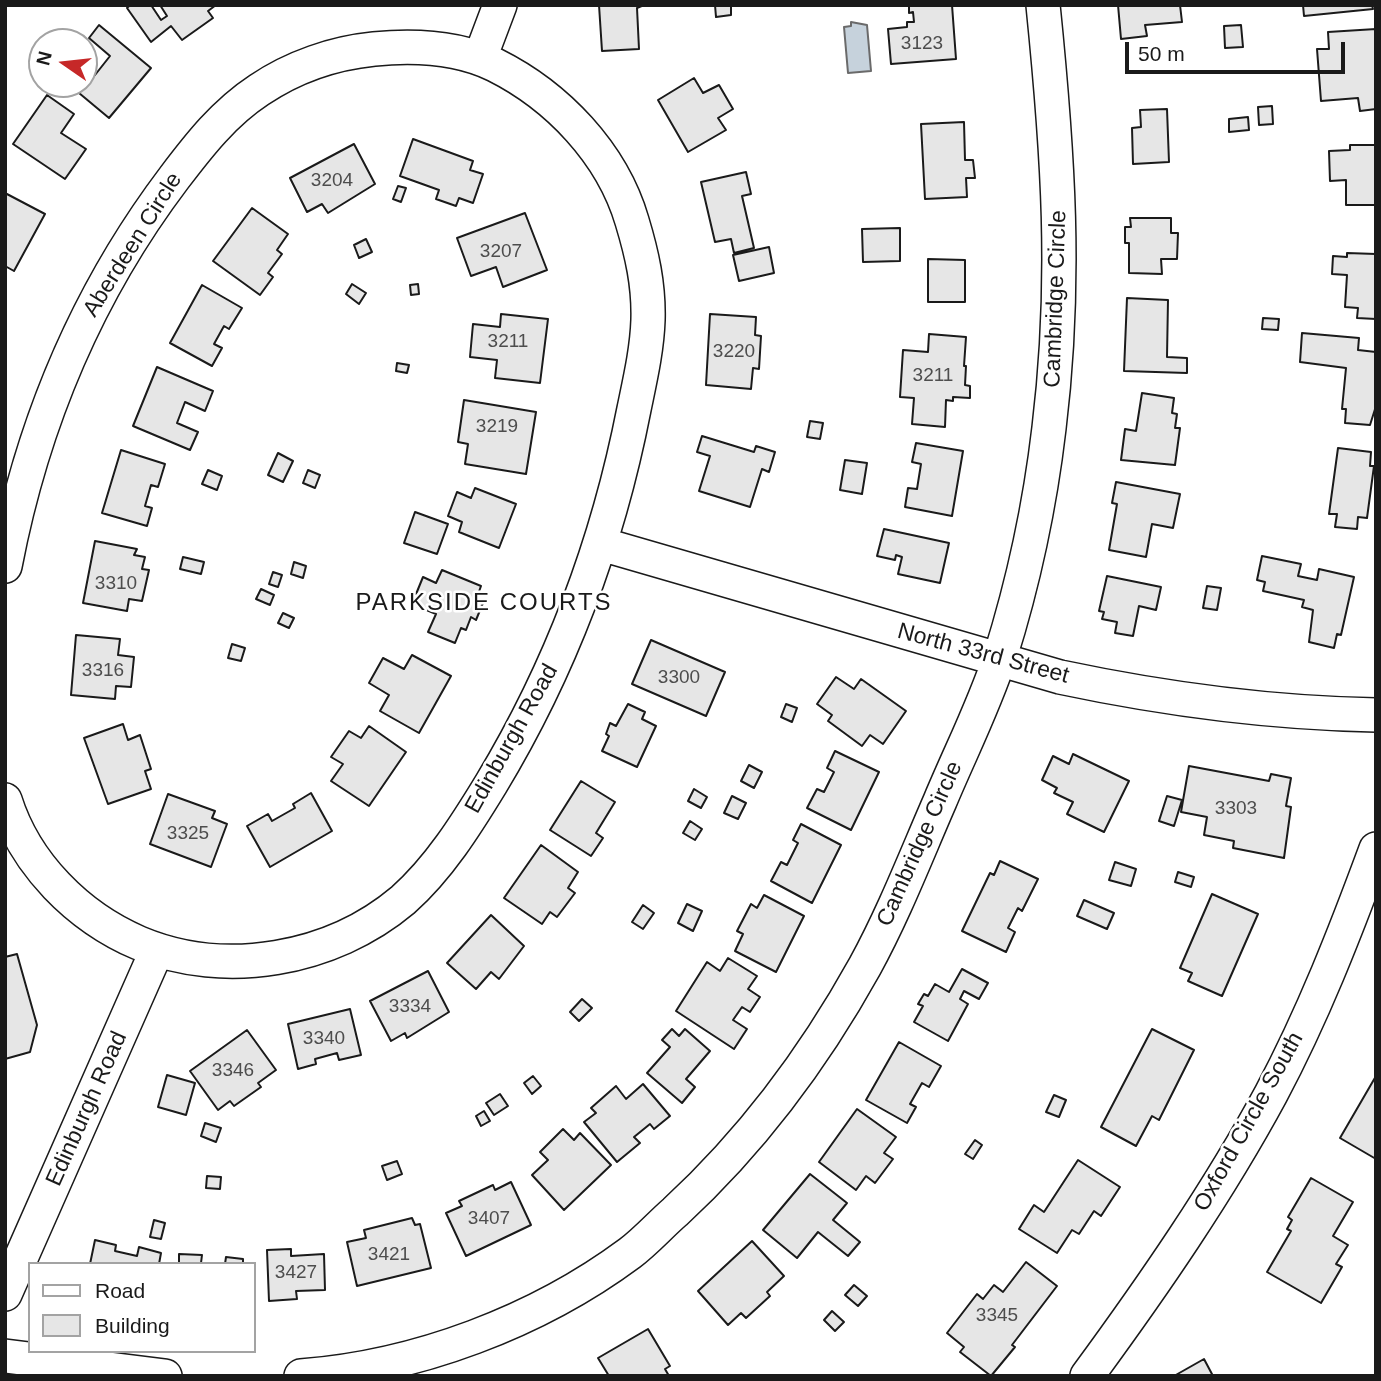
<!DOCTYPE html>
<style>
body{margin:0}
#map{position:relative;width:1381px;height:1381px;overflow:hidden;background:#fff;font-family:Helvetica,sans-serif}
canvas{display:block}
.frame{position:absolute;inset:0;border:7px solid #1a1a1a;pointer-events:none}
.legend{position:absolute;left:28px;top:1262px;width:228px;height:91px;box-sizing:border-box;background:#fff;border:2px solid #a3a3a3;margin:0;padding:9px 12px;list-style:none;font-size:21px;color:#1a1a1a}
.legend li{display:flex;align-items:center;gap:14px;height:35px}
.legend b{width:35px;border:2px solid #a3a3a3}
.north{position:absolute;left:28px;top:28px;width:70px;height:70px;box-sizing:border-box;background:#fff;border:2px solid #a3a3a3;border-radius:50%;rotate:284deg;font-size:19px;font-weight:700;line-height:28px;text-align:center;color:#1a1a1a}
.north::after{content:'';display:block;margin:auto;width:24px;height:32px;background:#c62828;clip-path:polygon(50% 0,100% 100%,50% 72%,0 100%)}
.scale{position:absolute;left:1125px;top:42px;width:220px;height:32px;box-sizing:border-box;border:4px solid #1a1a1a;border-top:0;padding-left:9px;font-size:21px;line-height:24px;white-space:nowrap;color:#1a1a1a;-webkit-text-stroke:5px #fff;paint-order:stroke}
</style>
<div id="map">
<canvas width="1381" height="1381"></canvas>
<div class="frame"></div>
<ul class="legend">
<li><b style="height:9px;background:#fff"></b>Road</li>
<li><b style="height:19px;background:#e6e6e6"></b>Building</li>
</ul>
<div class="north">N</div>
<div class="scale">50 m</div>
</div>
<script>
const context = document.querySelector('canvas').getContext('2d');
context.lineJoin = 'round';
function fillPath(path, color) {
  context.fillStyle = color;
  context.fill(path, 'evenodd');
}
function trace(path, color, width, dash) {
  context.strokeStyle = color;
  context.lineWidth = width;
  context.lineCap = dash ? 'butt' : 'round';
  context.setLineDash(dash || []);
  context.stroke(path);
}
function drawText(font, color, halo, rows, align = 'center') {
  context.font = font + ' Helvetica,sans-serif';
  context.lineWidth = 5;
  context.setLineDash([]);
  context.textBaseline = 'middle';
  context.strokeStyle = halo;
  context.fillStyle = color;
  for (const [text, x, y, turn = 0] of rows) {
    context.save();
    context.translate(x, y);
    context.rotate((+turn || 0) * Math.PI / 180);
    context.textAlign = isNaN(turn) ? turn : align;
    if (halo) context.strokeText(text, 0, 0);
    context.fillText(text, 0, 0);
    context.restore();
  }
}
const water = new Path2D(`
 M851,22L867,25L871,71L848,73L844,27L851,26Z`);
fillPath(water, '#c6d2dc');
trace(water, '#6a6a6a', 2);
const building = new Path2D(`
 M130,5H151L161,20L167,16L160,5H216L208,11L213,18L182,40L171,26L151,42L127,8Z
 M599,5H644L637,8L639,49L602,51Z
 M715,5H731V15L716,17Z
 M909,5H952L956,59L891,64L888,29L907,27V22H914L913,12L909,13Z
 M1118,5H1180L1182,22L1145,25L1147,36L1121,39Z
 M1303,5H1372L1373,9L1304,16Z
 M99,25L151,68L109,118L73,88L76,84H84V75L88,69L95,75L110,56L89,38Z
 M1241,25L1243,47L1225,48L1224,26Z
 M1376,29V109L1360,111L1358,98L1321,101L1317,49H1329L1328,32Z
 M694,78L703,93L719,85L733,109L718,118L726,130L688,152L658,100Z
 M47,95L74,114L61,133L86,149L65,179L13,144Z
 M1272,106L1273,124L1259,125L1258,107Z
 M1167,109L1169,162L1133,164L1132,128L1141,127L1140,110Z
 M1248,117L1249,130L1229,132V119Z
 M964,122L965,160H973L975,178H966L967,197L925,199L921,124Z
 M413,139L473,161L470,170L483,174L473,203L459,198L456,206L436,199L439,190L400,176Z
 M354,144L375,184L328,213L322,204L307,212L290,178Z
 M1350,145H1376V205H1346V180L1330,181L1329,151L1350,150Z
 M746,172L751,194L742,196L754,248L734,253L731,239L715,242L701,182Z
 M398,186L406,188L401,202L393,199Z
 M5,193L45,214L14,271L5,266Z
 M252,208L288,234L277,250L282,254L268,273L273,277L260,295L213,261Z
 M525,213L547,270L503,287L496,267L471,276L457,238Z
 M1130,218H1171V233H1178L1177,259H1161L1162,274L1129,273V243H1125V227H1131Z
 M900,228V261L863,262L862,229Z
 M366,239L372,252L359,258L354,245Z
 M769,247L774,273L739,281L733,255Z
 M1347,253L1376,254V319L1357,318L1358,308L1345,307L1347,275L1332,274L1333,256L1347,257Z
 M928,259L965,260V302H928Z
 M352,284L366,293L359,304L346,294Z
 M418,284L419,294L411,295L410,285Z
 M202,285L242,308L229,329L224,326L214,344L222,348L212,366L170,343Z
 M1127,298L1168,300L1167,357L1187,358V373L1124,371Z
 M501,314L548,319L540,383L495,378L497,360L470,357L473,324L500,327Z
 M710,314L756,317L755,335L761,336L759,369L753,368L751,389L706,385Z
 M1263,318L1279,319L1278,330L1262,329Z
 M1302,333L1359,338L1358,350L1376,352V406L1370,425L1345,423L1346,409H1342L1346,368L1300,362Z
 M929,334L966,337L964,366H966L965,385L970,386V398L953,397V401L946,400L945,427L912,424L914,398L900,397L903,350L928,352Z
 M397,363L409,365L407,373L396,371Z
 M157,367L213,391L205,411L185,402L177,423L198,432L190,450L133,426Z
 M1142,393L1174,398L1172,413L1177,414L1175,428H1180L1175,465L1121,460L1125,429L1136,431Z
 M464,400L536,412L526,474L465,464L468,444L458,442Z
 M810,421L823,423L820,439L807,437Z
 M702,436L754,452L756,446L775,452L769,472L762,469L750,507L699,491L710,456L697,452Z
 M916,443L963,451L952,516L905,507L908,488L917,489L921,464L912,462Z
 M1338,448L1371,452L1370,466H1374L1367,518L1358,517L1357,529L1335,527L1337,514H1329Z
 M121,450L165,464L158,487L151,485L145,506L152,508L147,526L102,513Z
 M278,453L293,461L283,482L268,475Z
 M845,460L867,463L862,494L840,490Z
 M208,470L222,476L217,490L202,484Z
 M308,470L320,475L315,488L303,483Z
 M1116,482L1180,494L1173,528L1152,524L1146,557L1109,550L1117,504L1112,503Z
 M475,488L516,504L499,548L459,532L462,522L448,516L457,492L471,498Z
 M415,512L448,524L437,554L404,543Z
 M884,529L949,543L940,583L898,574L902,557L896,555L895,560L877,556Z
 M95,541L137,549L134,555L145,557L142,569L149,570L142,601L129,599L127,611L83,603Z
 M1262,556L1301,564L1298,576L1317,580L1319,569L1354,577L1341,635L1337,634L1334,648L1309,642L1313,610L1302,607L1304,600L1263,591L1265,582L1257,580Z
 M183,557L204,562L201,574L180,569Z
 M294,562L306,566L303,578L291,574Z
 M442,570L481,586L476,600L483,603L476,620L471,617L466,630L461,628L455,643L428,632L436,614L412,604L423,577L436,583Z
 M273,572L282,575L278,587L269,584Z
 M1107,576L1161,587L1156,610L1139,606L1133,636L1115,633L1117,622L1102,619L1104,612L1099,611Z
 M1207,586L1221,588L1217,610L1203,608Z
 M261,589L274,595L270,605L256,599Z
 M283,613L294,618L289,628L278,623Z
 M76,635L120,639L118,655L134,657L131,687L116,686L115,699L71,695Z
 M651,640L725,672L706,716L632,684Z
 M232,644L245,648L241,661L228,658Z
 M412,655L451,676L419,733L380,711L389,695L369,683L383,658L404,669Z
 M836,677L854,689L861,679L906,711L883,744L870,735L862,746L828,721L832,715L817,704Z
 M628,704L645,712L642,719L656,726L637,767L602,751L609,736L606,734L610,723L616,726Z
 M786,704L797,708L792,722L781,717Z
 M123,724L128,740L140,735L151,769L145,771L151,789L108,804L84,738Z
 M369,726L406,752L369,806L331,781L343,764L331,757L349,731L361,738Z
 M835,751L879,772L851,830L807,808L817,789L824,792L834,772L827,768Z
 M1073,754L1129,781L1104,832L1067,814L1073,802L1054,793L1057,788L1042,780L1053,756L1069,764Z
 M749,765L762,772L754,788L741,781Z
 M1189,766L1269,781L1271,774L1291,778L1286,806L1291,807L1284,858L1233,848L1234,841L1204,835L1207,817L1181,812Z
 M581,781L615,802L596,833L603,838L591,856L550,830Z
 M694,789L707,797L701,808L688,801Z
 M311,793L332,831L270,867L247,826L268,814L272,821L295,808L293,804Z
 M168,794L215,811L212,818L227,824L211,867L150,844Z
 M732,796L746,803L738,819L724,813Z
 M1167,796L1182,800L1174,826L1159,821Z
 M690,821L702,829L695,840L683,833Z
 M801,824L841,845L812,903L771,881L781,862L787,865L798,843L793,840Z
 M541,845L578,872L568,888L575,893L557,917L550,912L542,924L504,898Z
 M1000,861L1038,879L1022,911L1018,908L1008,928L1015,932L1006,952L962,931L990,873L994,875Z
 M1115,862L1136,869L1131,886L1109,880Z
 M1178,872L1194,877L1191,887L1175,882Z
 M1212,894L1258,914L1222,996L1188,981L1192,973L1180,968Z
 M764,895L804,916L776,972L735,951L743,934L737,931L751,904L757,908Z
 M1084,900L1114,913L1107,929L1077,916Z
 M687,904L702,911L693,931L678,923Z
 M643,905L654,913L643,929L632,922Z
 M491,915L524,946L499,979L491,972L476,989L447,963Z
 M17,954L37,1025L30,1052L5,1059V957Z
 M728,958L757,976L748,989L760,997L750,1012L742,1007L733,1020L747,1029L734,1049L676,1011L707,962L720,971Z
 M962,969L988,983L979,999L964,991L960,999L968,1004L948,1041L914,1022L923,1006L918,1004L924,994L928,996L935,984L949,992Z
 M428,971L449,1012L407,1038L405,1033L391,1041L370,1001Z
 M582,999L592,1008L579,1021L570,1012Z
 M350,1009L361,1055L339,1060L337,1053L315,1059L316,1064L298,1069L288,1024Z
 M672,1029L679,1036L685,1029L710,1051L686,1079L695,1087L682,1103L647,1073L670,1047L662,1040Z
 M1152,1029L1194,1050L1159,1120L1152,1116L1136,1146L1101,1127Z
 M247,1030L276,1070L258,1083L261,1087L234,1106L230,1101L218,1110L190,1071Z
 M899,1042L941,1066L929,1087L922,1083L910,1104L916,1107L907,1123L866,1100Z
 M167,1075L195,1083L186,1115L158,1107Z
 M533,1076L541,1086L532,1094L524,1083Z
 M1376,1076V1159L1340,1138Z
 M643,1084L670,1116L654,1129L650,1124L634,1137L640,1143L617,1162L584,1122L596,1113L591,1108L616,1086L626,1099Z
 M500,1094L508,1106L494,1115L486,1103Z
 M1054,1095L1066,1100L1059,1117L1046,1112Z
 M857,1109L896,1137L884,1153L893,1159L875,1183L866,1176L856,1190L819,1162Z
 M484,1111L490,1121L481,1126L476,1116Z
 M205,1123L221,1128L216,1142L201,1136Z
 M563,1129L574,1140L580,1133L611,1165L564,1210L532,1175L548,1160L540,1152Z
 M975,1140L982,1145L973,1159L965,1154Z
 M1078,1160L1120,1187L1101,1216L1094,1211L1079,1234L1072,1230L1057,1253L1019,1229L1034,1205L1044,1212Z
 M397,1161L402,1174L387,1180L382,1166Z
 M810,1174L847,1203L833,1220L860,1242L848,1256L818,1232L797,1258L763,1230Z
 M207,1176L221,1177L220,1189L206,1188Z
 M1311,1178L1353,1202L1333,1236L1348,1245L1336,1264L1342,1267L1321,1303L1267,1272L1291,1231L1287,1229L1292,1220L1288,1217Z
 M511,1182L531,1225L466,1256L446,1213L462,1206L459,1201L493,1185L495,1190Z
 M412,1218L415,1225L420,1224L431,1268L357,1286L347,1242L366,1238L364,1230Z
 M154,1220L165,1223L161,1239L150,1237Z
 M95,1240L116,1245L115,1251L137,1256L139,1247L161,1253L159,1264H90Z
 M752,1241L784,1276L767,1292L770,1296L746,1318L741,1313L728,1325L698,1291Z
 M291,1249V1256L324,1254L325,1290L296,1291L297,1299L269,1301L267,1250Z
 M179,1254L202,1255L201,1263L223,1264H179Z
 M226,1257L243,1259V1264H225Z
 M1026,1262L1057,1286L1012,1345L1015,1347L991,1376L960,1352L964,1347L947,1333L977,1294L983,1299L994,1285L1003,1292Z
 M854,1285L867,1296L858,1306L845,1295Z
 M832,1311L844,1322L835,1331L824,1320Z
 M648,1329L670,1366L665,1369L669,1376H609L598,1358Z
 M1204,1359L1213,1376H1174Z`);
fillPath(building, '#e6e6e6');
trace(building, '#1a1a1a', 2);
const minor = new Path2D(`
 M480,58L500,5
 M601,544L1060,677C1164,699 1269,713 1376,715
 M5,566C32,425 87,293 174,178C199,145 224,113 259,90C293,67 334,53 374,49C415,45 458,47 495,65C557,96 612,153 632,221C642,254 649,285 648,320C647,350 640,380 634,409C608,542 561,668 491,784C466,825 439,868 403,900C332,960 225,979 139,943C78,917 25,864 5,800
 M5,1294L157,950
 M5,1356L165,1376
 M301,1376C417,1367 537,1322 630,1253C646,1241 660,1225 675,1212C752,1141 814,1058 865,966C894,913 916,856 940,801C960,753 984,706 1000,657C1023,584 1040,505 1049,428C1067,281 1058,152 1043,5
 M1087,1376C1153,1286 1218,1192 1271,1094C1313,1015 1345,933 1376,849`);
trace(minor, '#1a1a1a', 36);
trace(minor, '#fff', 33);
drawText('19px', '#4d4d4d', null, [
 ["3123",922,44],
 ["3204",332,181],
 ["3207",501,252],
 ["3211",508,342],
 ["3220",734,352],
 ["3211",933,376],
 ["3219",497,427],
 ["3310",116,584],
 ["3316",103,671],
 ["3300",679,678],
 ["3303",1236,809],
 ["3325",188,834],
 ["3334",410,1007],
 ["3340",324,1039],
 ["3346",233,1071],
 ["3407",489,1219],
 ["3421",389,1255],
 ["3427",296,1273],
 ["3345",997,1316]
]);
drawText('23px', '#1a1a1a', '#fff', [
 ["Aberdeen Circle",133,245,-58],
 ["Cambridge Circle",1056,299,-88],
 ["North 33rd Street",983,654,15],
 ["Edinburgh Road",512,739,-61],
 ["Cambridge Circle",920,844,-66],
 ["Edinburgh Road",87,1109,-66],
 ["Oxford Circle South",1249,1122,-61]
]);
context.letterSpacing = '2px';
drawText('24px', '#1a1a1a', '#fff', [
 ["PARKSIDE COURTS",484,603]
]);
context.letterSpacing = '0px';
</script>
